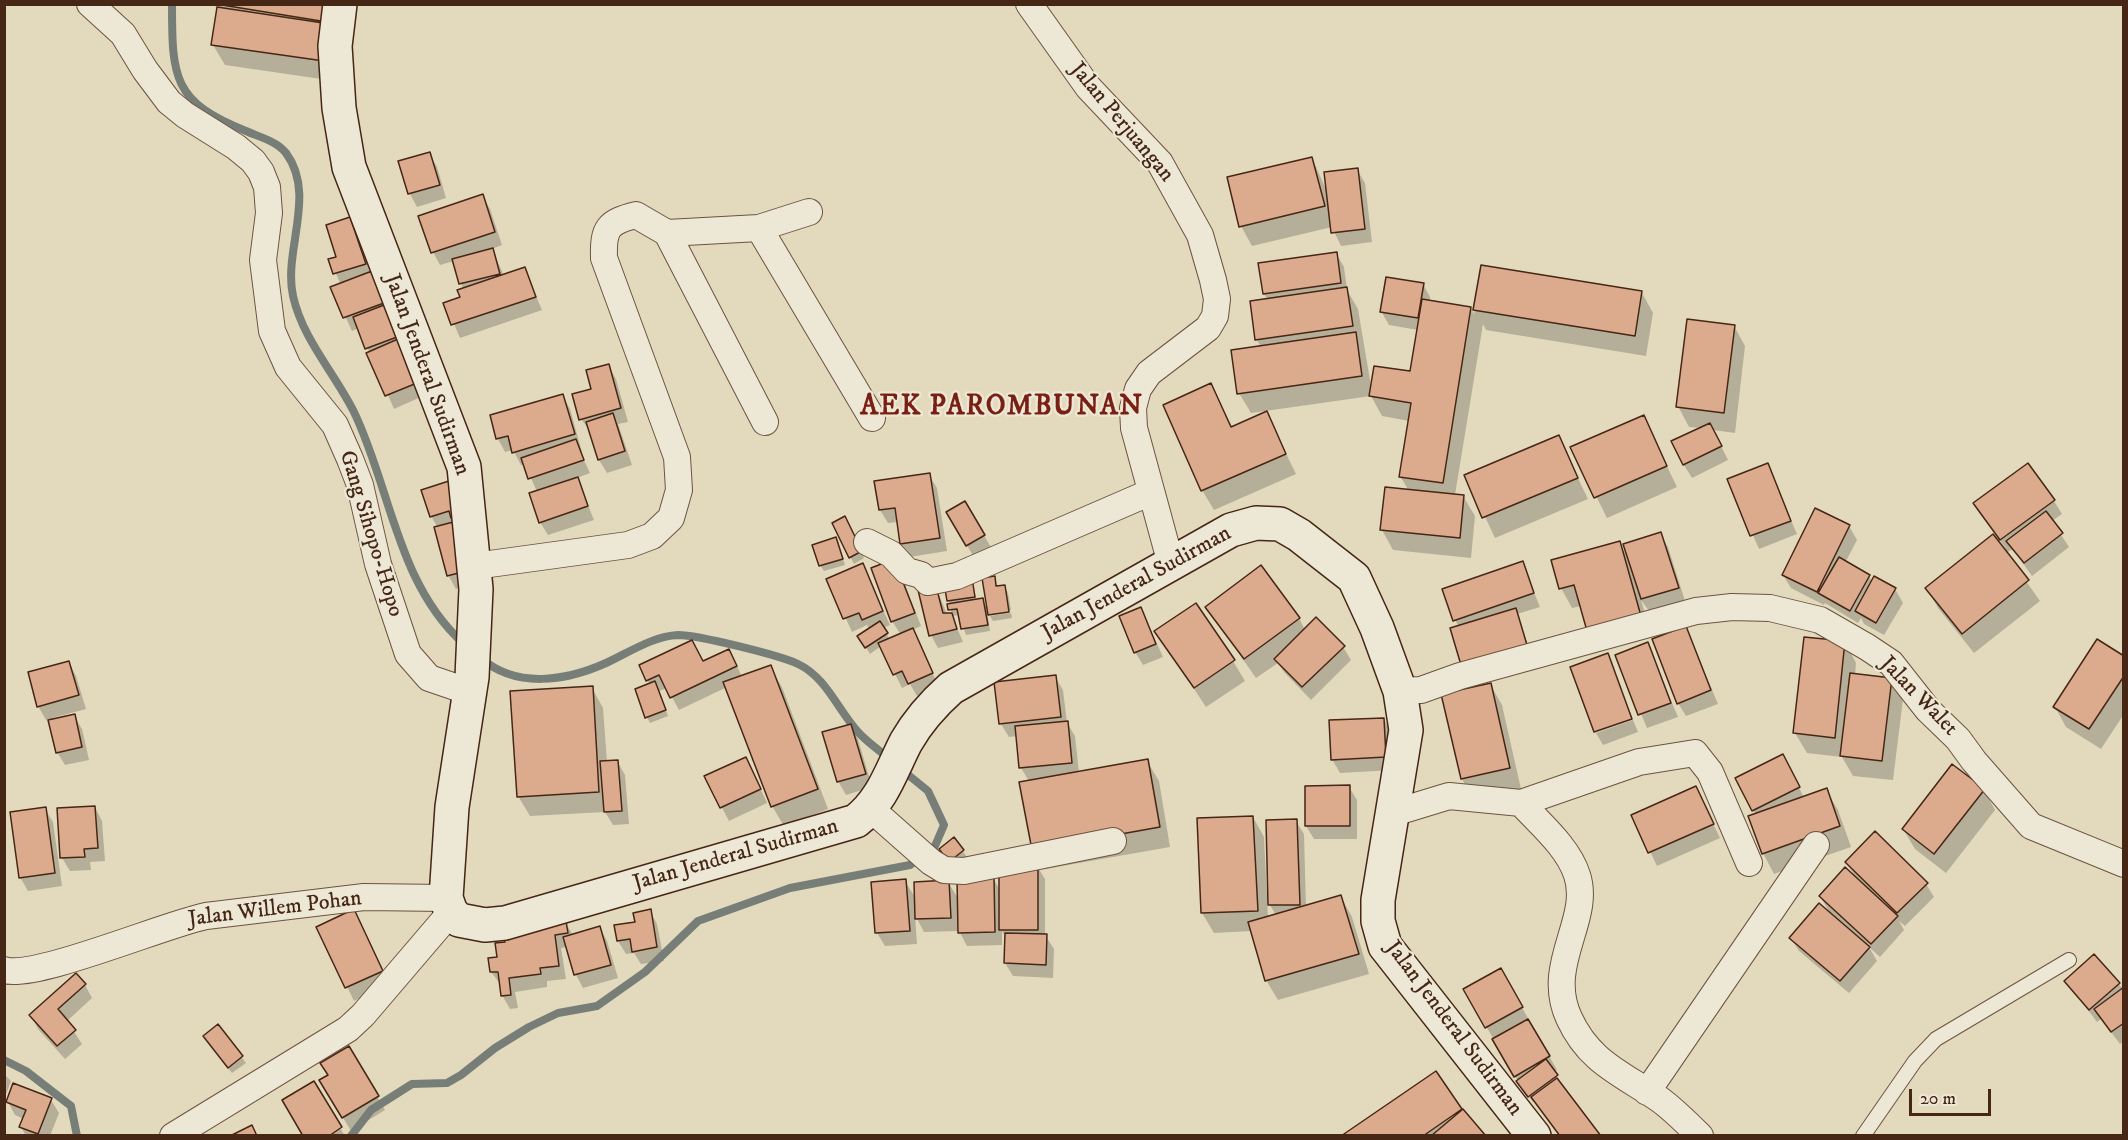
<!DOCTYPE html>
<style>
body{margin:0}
#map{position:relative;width:2128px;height:1140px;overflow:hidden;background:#e3dabe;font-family:"IM FELL DW Pica",serif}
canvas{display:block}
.frame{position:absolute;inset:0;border:6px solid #462615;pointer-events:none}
.scale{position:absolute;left:1909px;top:1089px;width:82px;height:27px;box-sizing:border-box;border:3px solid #462615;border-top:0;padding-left:8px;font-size:18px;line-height:21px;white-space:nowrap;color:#462615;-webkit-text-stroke:4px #ede7d5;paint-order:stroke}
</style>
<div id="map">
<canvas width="2128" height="1140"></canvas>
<div class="frame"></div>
<div class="scale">20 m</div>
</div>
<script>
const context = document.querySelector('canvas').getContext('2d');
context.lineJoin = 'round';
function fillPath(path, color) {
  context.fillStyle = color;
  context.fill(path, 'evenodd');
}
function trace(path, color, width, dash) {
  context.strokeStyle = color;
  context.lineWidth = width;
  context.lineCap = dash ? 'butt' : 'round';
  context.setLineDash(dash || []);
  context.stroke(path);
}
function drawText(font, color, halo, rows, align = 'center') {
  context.font = font + ' "IM FELL DW Pica",serif';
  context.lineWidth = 4.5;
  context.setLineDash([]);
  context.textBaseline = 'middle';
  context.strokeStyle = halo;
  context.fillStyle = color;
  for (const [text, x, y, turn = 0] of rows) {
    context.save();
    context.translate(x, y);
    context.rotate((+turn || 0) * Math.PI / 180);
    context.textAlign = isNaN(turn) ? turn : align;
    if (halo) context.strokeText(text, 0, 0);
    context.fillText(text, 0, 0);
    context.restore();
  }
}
fillPath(new Path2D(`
 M214,4H344L335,81L225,65L213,45L218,11Z
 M429,153L437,167L446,198L417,207L410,194L400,162Z
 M1312,158L1325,187L1357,170L1365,183L1372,242L1341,246L1332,227L1252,246L1241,226Z
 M482,196L490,209L502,245L492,249L504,276L524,269L542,310L460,338L445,303L462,298L463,289L454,261L440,265L433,252Z
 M350,219L423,396L394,409L359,328L352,331L332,288L341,285L330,260L338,258Z
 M1336,253L1344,267L1347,290L1358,309L1371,386L1412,373L1418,330L1389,325L1381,311L1423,284L1430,297V302L1471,308L1474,314L1482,267L1642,293L1653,313L1646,356L1486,330L1483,324L1455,495L1463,496L1475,516L1471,558L1393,550L1382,530L1409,491L1400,476L1409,421L1382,416L1371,396L1251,413L1239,393L1261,347L1257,340L1268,300L1264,294L1260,264Z
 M1734,326L1745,346L1735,433L1713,430L1728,460L1692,478L1684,465L1702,428L1689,427L1678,406Z
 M608,365L616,379L628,422L618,424L632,465L607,473L599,460L591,432L581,419L593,390Z
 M1211,385L1233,428L1266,413L1296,474L1214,510L1202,490Z
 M562,395L570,409L582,452H580L590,473L577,478L594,520L548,535L540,522L537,492L525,464L521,465L513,450L505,452L498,439L491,416Z
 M1643,417L1677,487L1607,518L1572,448Z
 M1558,437L1588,499L1495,538L1466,476Z
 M1767,465L1797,534L1759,549L1729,480Z
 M929,475L937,488L947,551L909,557L901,544L898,522L888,523L880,510Z
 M451,482L476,583L456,589L448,575L438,528L431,516Z
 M2054,501L2062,514L2052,521L2069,547L2032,576L2013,549L2006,553L2040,601L1974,653L1938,608L1927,588L2006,549L1975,503Z
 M965,503L992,549L975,559L948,513Z
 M834,524H848L864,558L854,564Z
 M1849,526L1857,540L1845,563L1869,576L1872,582L1895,589L1903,603L1884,635L1864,624L1861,618L1858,623L1825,603L1824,605L1791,588L1783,575Z
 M1660,534L1668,547L1685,601L1650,612L1641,600L1652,636L1581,606L1572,608L1561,588L1619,543L1628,557Z
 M839,545L845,565L824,571L820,565Z
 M1522,563L1540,607L1517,614L1533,659L1459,627L1455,620Z
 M862,565L890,625L883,628L890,640L901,635L892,621L901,574L921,626L912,630L939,687L917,696L910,684L902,688L881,646L870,654L859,636L869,629L867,625L852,632L828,579Z
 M994,577L998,587H1005L1008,593L1011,610L990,615L987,611L990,631L966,635L959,615L952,616L963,642L938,648L931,635L936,588L947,614L952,615L949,601L971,580L977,601L982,600L989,611Z
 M1207,608L1299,618L1305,630L1343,647L1351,660L1311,700L1284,672L1278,663L1256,678Z
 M1141,609L1163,657L1143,665L1135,652Z
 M1011,613L1012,618L993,621L990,616Z
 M1686,628L1718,704L1686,716L1678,703Z
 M1156,631L1233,661L1245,681L1206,707Z
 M1845,642L1856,663L1855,675L1891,679L1903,699L1893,780L1853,776L1842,757L1807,753L1795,733Z
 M1647,644L1678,717L1647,728L1617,656Z
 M1607,655L1632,717L1595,730Z
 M2124,658V714L2101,749L2066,727L2055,707Z
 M69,663L76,676L86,709L52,718L53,721L74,716L82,729L89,760L65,765L57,752L50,719L46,720L38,706Z
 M703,663L736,664L742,677L770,667L782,687L828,809L784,826L772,806L727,687L679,710L667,688L659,691L668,716L650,723L647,717L650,685L641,666Z
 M1055,677L1063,690L1067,723L1075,736L1079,773L1147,761L1159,781L1170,847L1045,869L1033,849L1029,781L1021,768L1018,736L1009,737L1001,724Z
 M1490,684L1502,705L1521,789L1474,799L1462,779Z
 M592,688L603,708L607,762L617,761L625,775L629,824L613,825L605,812L530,816L518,796Z
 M1384,719L1391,733L1393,770L1340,773L1332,759Z
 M1633,720L1638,732L1603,745L1596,733Z
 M850,725L858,739L872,787L846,795L838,781Z
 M1790,769L1804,798L1826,790L1838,810L1851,847L1774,874L1763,853L1756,815L1737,778Z
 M753,772L767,803L729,821L706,777Z
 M1306,787H1349L1357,800V839H1314L1306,826Z
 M1696,788L1720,838L1657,866L1633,815Z
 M1984,790L1995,810L1946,873L1915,849L1903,829Z
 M95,807L102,821L105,861L90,862L91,870L70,871L62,858Z
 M45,809L53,822L62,886L28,891L20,877Z
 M1253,817L1264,837L1268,917L1276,915L1268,902L1296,821L1304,834L1306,907L1341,897L1352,917L1369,974L1278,1000L1266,980L1252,931L1214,933L1202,913Z
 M954,839L967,857L953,867Z
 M1846,862L1926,884L1934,897L1905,926L1899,921L1904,930L1880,957L1869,947L1877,961L1849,993L1799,951L1791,938L1831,915L1820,896L1856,878Z
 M1037,866L1045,879V935L1054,949L1053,978L1013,976L1005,963L1006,938L1002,931V945L967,946L959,931L924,932L915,915L917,944L885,946L877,933L872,884L905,881L916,899L948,882L959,900L993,878L1001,892Z
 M353,911L390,984L354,1001L318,927Z
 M650,911L657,924L664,961L641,964L634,953L626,954L618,941Z
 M565,922L573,935L600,928L607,941L618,978L583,988L576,975L568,947L561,948L566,979L547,981V987L515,992L518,1008L510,1009L502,995L501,985L491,972L507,943Z
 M1501,970L1557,1070L1553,1072L1599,1136H1560L1535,1101L1533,1102L1522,1088L1465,990Z
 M2066,981L2118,984L2124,989V1041L2120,1044L2101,1019L2097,1022Z
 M85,985L92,998L67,1021L82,1044L65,1059L38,1029L31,1015Z
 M218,1026L246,1063L232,1073L205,1037Z
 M348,1048L385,1110L351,1131L321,1081L330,1076Z
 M1436,1073L1461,1110L1483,1136H1344Z
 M4,1074L11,1081L4,1100Z
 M313,1083L345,1136H304Z
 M51,1100L59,1113L50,1136H26L21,1127L24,1119L15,1115L8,1102Z`), '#0003');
trace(new Path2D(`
 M172,4C172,78 173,102 246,131C259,137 277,141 286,153C317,195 283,250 293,296C303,340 334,372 354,412C391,489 397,584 464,644
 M481,658C516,689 566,681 606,663C628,653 653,636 678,635C698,635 779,655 798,664C826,677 838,710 858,732C867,742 879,750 889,759
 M4,1060L26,1071L71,1106L77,1136
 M351,1136L371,1110L412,1084L447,1083L461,1075L495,1048L529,1027L558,1013L597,1006L645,972L698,921L790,888L910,865L935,846L944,825L928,791L901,769`), '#777e78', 8);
const building = new Path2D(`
 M216,4H330L327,22Z
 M217,7L330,24L324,61L211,45Z
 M430,152L440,185L408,194L398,161Z
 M1312,157L1325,206L1239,227L1227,177Z
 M1358,168L1365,229L1331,233L1324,172Z
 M483,194L495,232L431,253L418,216Z
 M350,217L366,264L333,274L328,259L336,257L326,225Z
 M493,248L500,274L459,284L452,259Z
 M1337,252L1341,283L1263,294L1258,263Z
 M1481,265L1642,291L1635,336L1473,310Z
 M525,267L536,297L451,325L443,303L460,297L457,290Z
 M372,271L384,303L343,318L330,287Z
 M1386,277L1424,283L1418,318L1380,312Z
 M1347,287L1353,326L1255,340L1250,301Z
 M1422,299L1471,307L1443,483L1399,477L1411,403L1369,396L1374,366L1410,371Z
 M384,305L397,337L365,349L353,317Z
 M1687,319L1735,325L1724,413L1676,407Z
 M1356,332L1362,376L1237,394L1231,350Z
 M398,339L417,383L385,396L366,353Z
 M609,364L621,408L579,420L572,394L591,389L586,370Z
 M1211,383L1231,427L1267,411L1286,454L1201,491L1163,405Z
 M563,394L575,434L512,453L508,436L496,439L490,415Z
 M613,413L625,451L598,460L586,422Z
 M1644,415L1667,466L1594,498L1570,447Z
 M1710,423L1722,446L1683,465L1671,441Z
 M1559,435L1578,478L1482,518L1464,475Z
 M576,439L584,460L528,479L521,458Z
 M1768,463L1791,521L1750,536L1727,479Z
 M2028,463L2055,500L2000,540L1973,503Z
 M930,473L940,538L900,544L895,508L879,510L874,481Z
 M578,477L588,506L539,523L529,493Z
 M452,480L462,514L451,518L449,511L430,517L421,490Z
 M1385,487L1464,495L1460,538L1380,530Z
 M965,501L985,535L966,546L946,512Z
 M1815,508L1850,525L1817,592L1782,575Z
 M2046,511L2063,533L2024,563L2006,541Z
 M845,516L862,551L849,558L832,523Z
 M457,521L470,570L447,576L434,527Z
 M1661,532L1679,588L1641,599L1623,544Z
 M1993,534L2029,580L1962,634L1925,588Z
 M836,537L843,559L819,566L812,545Z
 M1620,541L1641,616L1587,631L1574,585L1559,589L1551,560Z
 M1839,557L1870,575L1850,611L1818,593Z
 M894,559L915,613L891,622L871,568Z
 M1523,561L1534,593L1453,621L1442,589Z
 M863,563L883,611L862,620L859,613L843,619L826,579Z
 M1261,565L1300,618L1244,659L1205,607Z
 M995,576L996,586L1005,585L1009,612L988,615L982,578Z
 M1874,576L1896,588L1876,623L1855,611Z
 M972,578L975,597L947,601L944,583Z
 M936,586L943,613H952L957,629L929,636L918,590Z
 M983,598L988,625L961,629L957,609L948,610L947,604Z
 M1196,603L1235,660L1194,688L1154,631Z
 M1141,607L1156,644L1134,653L1119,616Z
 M1516,608L1527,645L1461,665L1450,628Z
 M1316,617L1345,646L1302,687L1274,659Z
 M880,621L888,633L865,648L857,636Z
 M1686,626L1711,690L1677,704L1652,639Z
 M913,628L933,673L908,684L902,671L893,675L878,643Z
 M1804,637L1845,641L1835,738L1793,733Z
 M2097,639L2124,656V676L2089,729L2053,707Z
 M692,640L703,661L729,649L737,666L670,698L659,675L646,681L639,665Z
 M1648,642L1671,703L1638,715L1615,655Z
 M1608,653L1632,719L1594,732L1570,667Z
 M69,661L79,695L37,707L28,672Z
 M771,665L818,789L771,807L723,682Z
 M1850,673L1892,678L1882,761L1840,756Z
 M1056,675L1061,717L999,724L994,682Z
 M655,681L666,710L645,718L635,689Z
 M1491,683L1510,768L1461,779L1441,694Z
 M593,686L599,792L517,797L510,691Z
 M75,714L82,747L56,753L48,720Z
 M1384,718L1386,757L1331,760L1329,720Z
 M1068,721L1072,763L1019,768L1015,726Z
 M851,724L866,774L837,782L822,732Z
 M1783,754L1800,787L1752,811L1735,778Z
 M746,757L761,789L720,808L704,776Z
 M1148,759L1160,827L1032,850L1019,782Z
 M618,760L622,811L604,812L600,761Z
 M1952,764L1985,789L1934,854L1902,829Z
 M1350,785V826H1305V786Z
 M1696,786L1714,824L1648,853L1631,815Z
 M1827,788L1840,826L1762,854L1748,816Z
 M95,806L98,848L84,849L85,857L60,858L57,808Z
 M46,807L55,873L19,878L10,812Z
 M1253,816L1258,911L1201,913L1197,818Z
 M1297,819L1300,905H1268L1266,820Z
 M1875,831L1928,883L1897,913L1845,862Z
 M954,837L964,850L949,862L939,849Z
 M999,865H1038V930H999Z
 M1845,867L1898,916L1871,944L1819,896Z
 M994,877L995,932L958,933L957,878Z
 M906,879L910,931L875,933L871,882Z
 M949,880L951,918L915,919L914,882Z
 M1341,895L1359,954L1265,981L1248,922Z
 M1819,903L1870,947L1840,981L1789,938Z
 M354,909L383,971L345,988L316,927Z
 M651,909L657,947L632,952L630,939L617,941L614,925L635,922L633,913Z
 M566,921L568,933L555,935L559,966L540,968L541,974L509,978L511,995L501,996L498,972H490L488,958L497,957L495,943L505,942L503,928Z
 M600,926L611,965L574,975L563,937Z
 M1005,933L1047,934L1046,965L1004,963Z
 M2094,954L2120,983L2089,1010L2064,981Z
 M1501,968L1523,1007L1485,1028L1463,989Z
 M76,973L86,984L58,1009L76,1030L57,1046L29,1015Z
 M2124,987V1023L2111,1032L2094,1009Z
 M1528,1019L1550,1056L1514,1077L1492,1039Z
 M218,1024L243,1056L228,1068L203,1036Z
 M349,1046L379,1096L342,1118L319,1080L328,1075L320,1063Z
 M1546,1059L1558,1075L1528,1097L1516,1081Z
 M1436,1071L1462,1109L1423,1136H1341Z
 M1557,1078L1601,1136H1560L1531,1097Z
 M314,1081L342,1127L329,1136H303L282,1100Z
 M13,1083L52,1098L38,1134L19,1127L26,1110L6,1102Z
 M1463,1109L1486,1136H1431Z
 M252,1125L257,1136H230Z`);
fillPath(building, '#dcab8e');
trace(building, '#462615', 1.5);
const service = new Path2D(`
 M1863,1136L1915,1061L1936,1039L2069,960`);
const minor = new Path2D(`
 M90,4L123,34L145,70L169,102L185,115L236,147L253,161L261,172L267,187L269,213L263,260L272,331L288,367L335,425L350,459L360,485L378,564L408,654L429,678L470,692
 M1029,4L1088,87L1160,163L1200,235L1213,280L1217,299L1215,316L1208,328L1149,373L1138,389L1133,408L1134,428L1171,564
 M759,228L872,418
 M667,233L765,422
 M867,542L891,554L907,571L921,575L928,582L957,576L1151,492
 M475,566L628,545L652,536L671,518L679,490L677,457L604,258C603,228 608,222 636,215L667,233L759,228L809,212
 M1400,691L1421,690L1460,676L1696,611L1732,607L1770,608L1820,620L1867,647L1891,663L1928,710L1958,739L1974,761L2031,826L2124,864
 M1521,803L1639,762L1695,753L1710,772L1749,863
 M871,809L931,862L944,870L964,871L1113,841
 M1390,814L1449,796L1521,803C1540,824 1568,847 1577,875C1592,920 1544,964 1569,1018C1589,1062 1621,1073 1659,1099C1673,1109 1687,1123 1700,1136
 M4,970C34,980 166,924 206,916L364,897L446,898
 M1647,1092L1816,845
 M173,1136L348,1029L363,1015L451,912`);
const secondary = new Path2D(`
 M340,4L335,46L339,108L349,167L464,467L476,589L472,677L452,807L446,898L451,912L459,920L485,925L505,923L856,821C883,800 891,771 906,742C918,721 933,704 951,688L1231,530L1256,523L1280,524L1299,535L1354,578L1377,628L1400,691L1406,730L1378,900V921L1385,946L1534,1136`);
trace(service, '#6d533f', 16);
trace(minor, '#6d533f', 28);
trace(secondary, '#462615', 36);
trace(service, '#ede7d5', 14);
trace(minor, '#ede7d5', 26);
trace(secondary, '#ede7d5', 33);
drawText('22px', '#462615', '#ede7d5', [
 ["Jalan Perjuangan",1121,123,50],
 ["Jalan Jenderal Sudirman",426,375,70],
 ["Gang Sihopo-Hopo",370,534,73],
 ["Jalan Jenderal Sudirman",1137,584,-29],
 ["Jalan Walet",1918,697,46],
 ["Jalan Jenderal Sudirman",736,856,-16],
 ["Jalan Willem Pohan",275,910,-7],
 ["Jalan Jenderal Sudirman",1453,1029,53]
]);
context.letterSpacing = '1.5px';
drawText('bold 28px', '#7a1f14', '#ede7d5', [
 ["AEK PAROMBUNAN",1002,408]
]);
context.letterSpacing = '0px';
</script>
